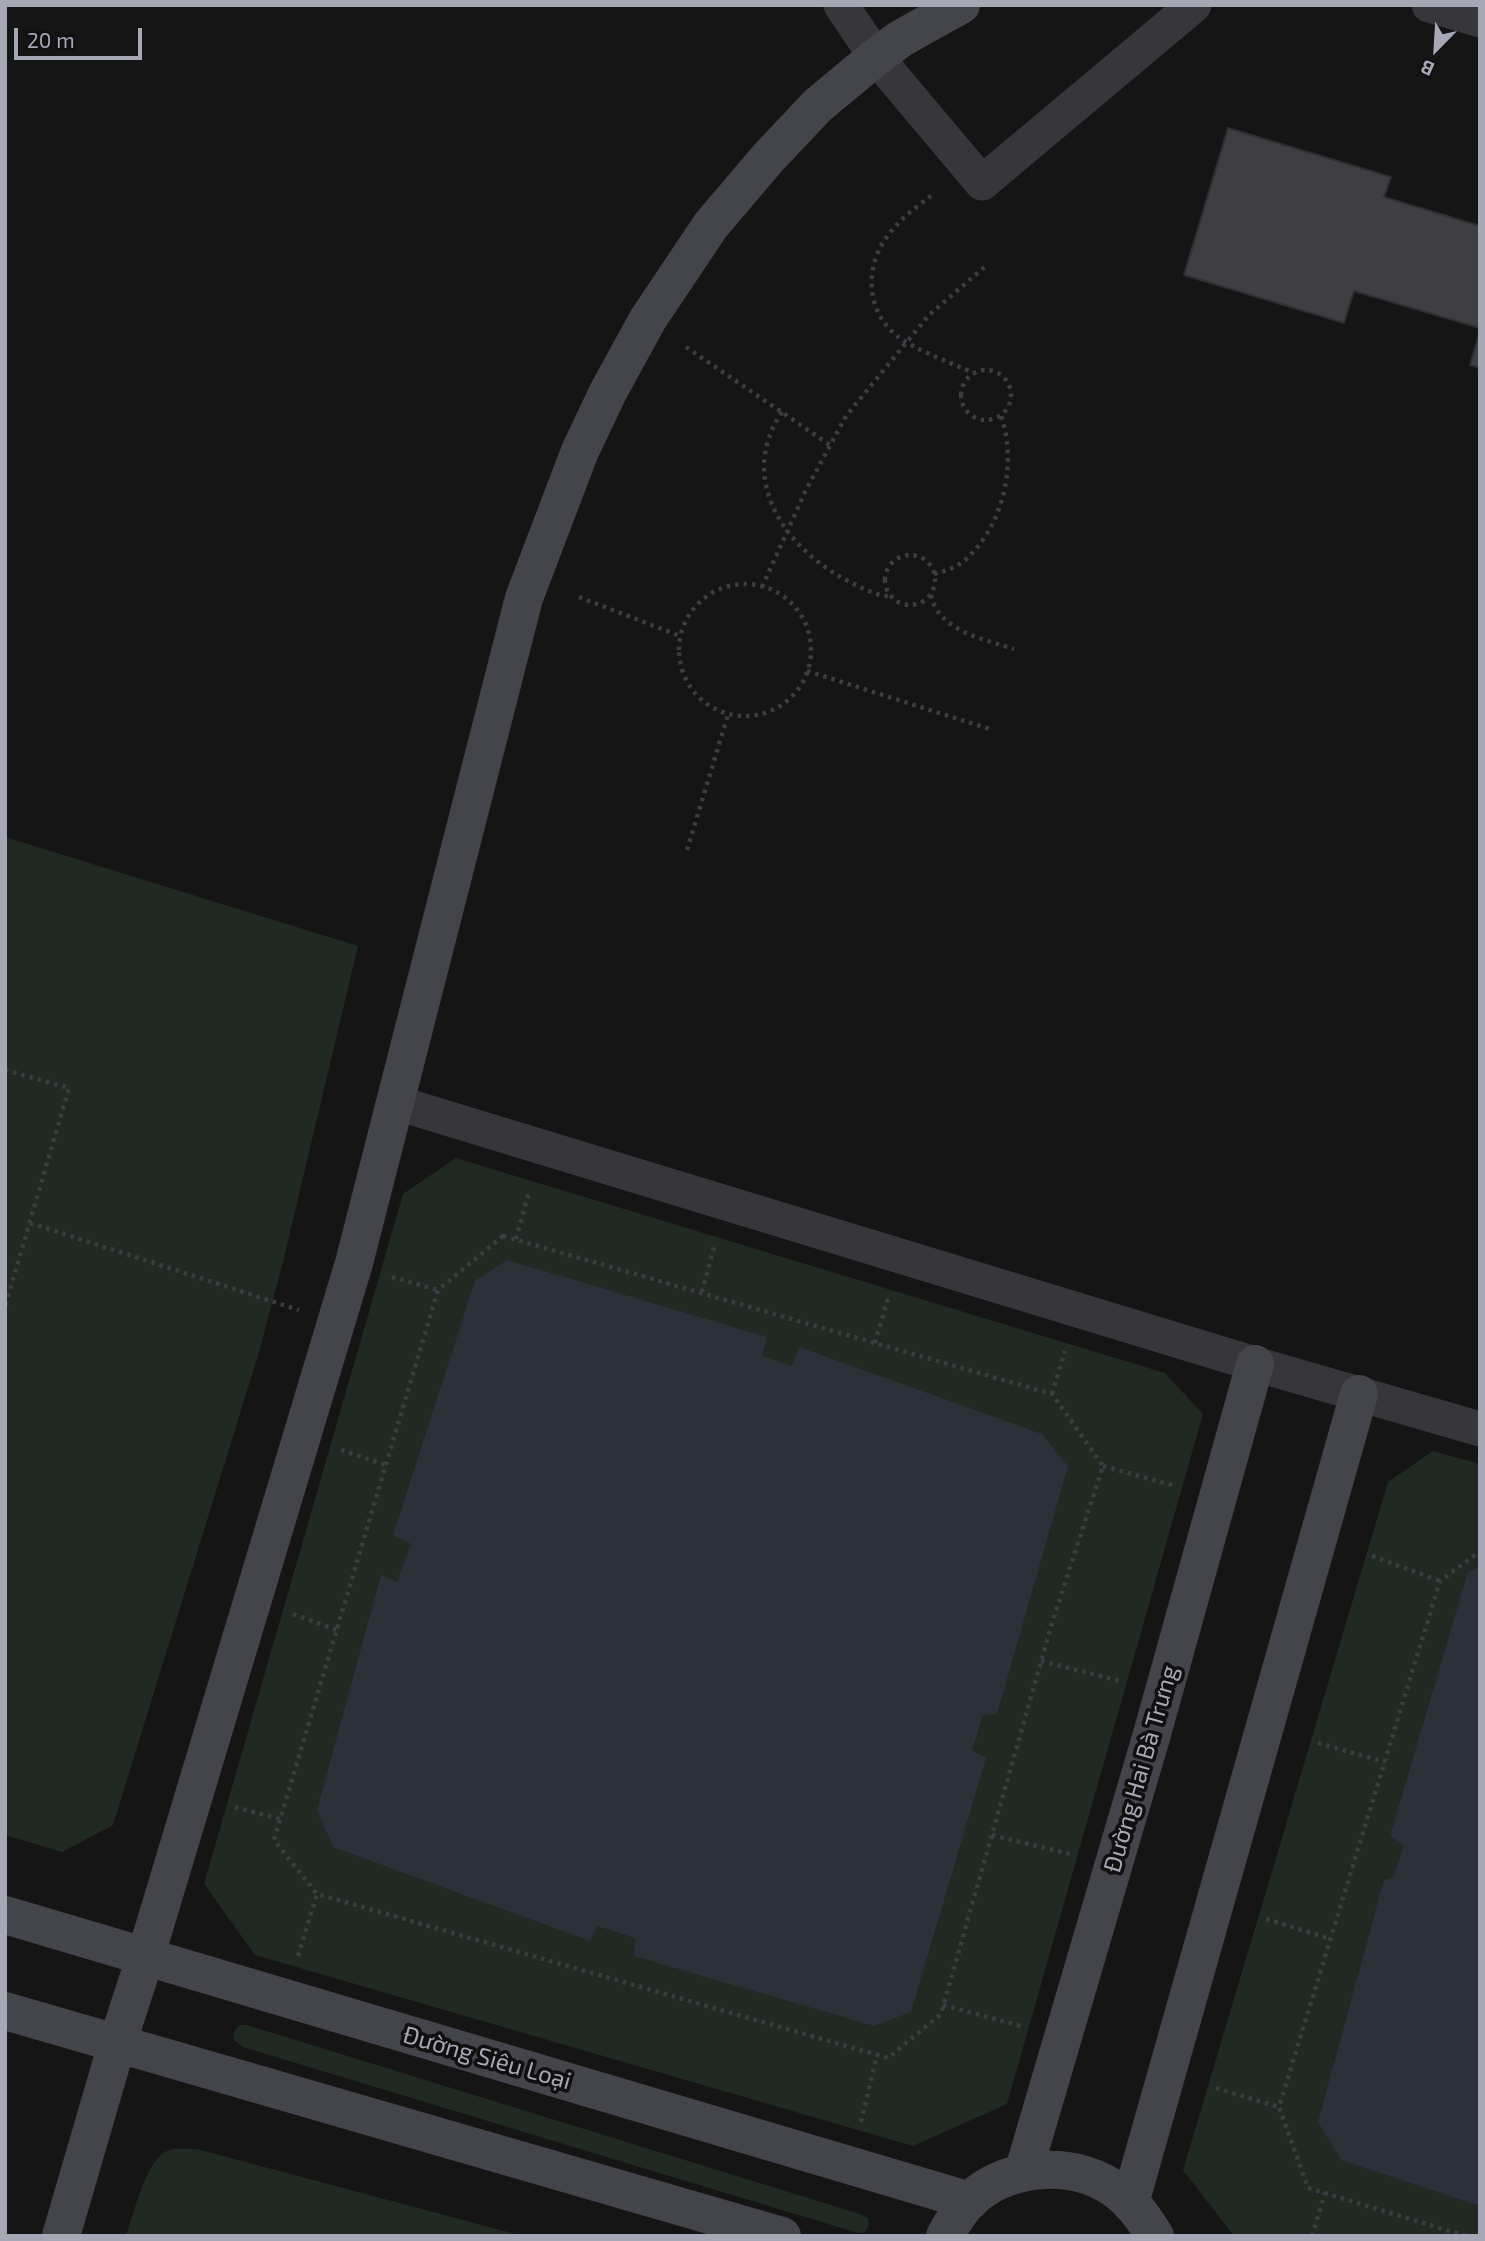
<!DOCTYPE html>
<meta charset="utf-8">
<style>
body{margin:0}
#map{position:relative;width:1485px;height:2241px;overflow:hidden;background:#151516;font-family:"Exo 2",sans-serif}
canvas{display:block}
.frame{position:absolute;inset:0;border:7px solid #a7a8b6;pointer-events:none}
.north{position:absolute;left:1401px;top:14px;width:70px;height:70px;-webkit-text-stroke:5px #101011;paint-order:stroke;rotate:204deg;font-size:19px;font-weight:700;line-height:28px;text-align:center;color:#a7a8b6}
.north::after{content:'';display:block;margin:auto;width:24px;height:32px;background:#a7a8b6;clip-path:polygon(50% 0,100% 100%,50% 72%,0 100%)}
.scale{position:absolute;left:14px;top:28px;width:128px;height:32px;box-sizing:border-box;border:4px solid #a7a8b6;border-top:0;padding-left:9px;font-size:21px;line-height:24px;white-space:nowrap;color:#a7a8b6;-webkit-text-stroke:5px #101011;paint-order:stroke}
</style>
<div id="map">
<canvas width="1485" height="2241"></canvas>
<div class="frame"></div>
<div class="north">B</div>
<div class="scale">20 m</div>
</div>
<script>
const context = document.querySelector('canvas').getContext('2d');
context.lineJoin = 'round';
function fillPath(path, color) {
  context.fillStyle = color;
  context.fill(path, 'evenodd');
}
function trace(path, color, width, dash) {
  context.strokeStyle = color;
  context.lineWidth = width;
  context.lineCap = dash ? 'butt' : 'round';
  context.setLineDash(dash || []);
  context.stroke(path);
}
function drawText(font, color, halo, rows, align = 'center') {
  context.font = font + ' "Exo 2",sans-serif';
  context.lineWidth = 7;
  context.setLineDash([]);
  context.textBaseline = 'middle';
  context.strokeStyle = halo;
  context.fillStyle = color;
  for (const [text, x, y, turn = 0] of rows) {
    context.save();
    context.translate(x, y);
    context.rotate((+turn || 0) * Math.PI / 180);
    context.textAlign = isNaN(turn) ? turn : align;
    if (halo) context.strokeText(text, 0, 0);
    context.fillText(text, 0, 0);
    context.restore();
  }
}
fillPath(new Path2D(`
 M5,837L358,946L283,1262L259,1352L113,1825L62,1852L5,1835Z
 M456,1158L1165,1373L1203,1414L1007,2104L913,2146L255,1955L204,1884L403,1194Z
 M1433,1451L1480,1464V2236H1234L1183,2170L1388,1482Z
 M240,2025H247L860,2214L868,2218L869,2225L865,2232L858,2233L243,2047L234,2040C233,2033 234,2029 240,2025Z
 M197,2149L523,2236H126C134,2214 146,2157 169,2150C177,2148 189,2149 197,2149Z`), '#212923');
fillPath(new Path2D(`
 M507,1260L767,1337L762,1356L792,1366L799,1347L1042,1434L1068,1466L997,1714L983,1715L972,1750L986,1758L911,2012L874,2026L634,1956L635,1938L597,1926L590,1941L333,1847L317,1810L381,1575L397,1582L411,1544L393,1535L475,1281Z
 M1480,1567V2206L1341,2160L1318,2122L1384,1880L1393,1878L1404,1845L1390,1836L1468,1572Z`), '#2b3039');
const building = new Path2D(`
 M1228,128L1391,177L1384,197L1480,226V328L1354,291L1344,323L1184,275Z
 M1480,331V368L1470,365Z`);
fillPath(building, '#3f3f43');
trace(building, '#2f2f32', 2);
trace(new Path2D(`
 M931,196C919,205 905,215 895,227C865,258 862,308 897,336C914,349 953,364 974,373
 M686,347L830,445
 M961 395a25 25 0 1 1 50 0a25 25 0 1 1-50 0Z
 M782,412C736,480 786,550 850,582C863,588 875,596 890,596
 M885 580a25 25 0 1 1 50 0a25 25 0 1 1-50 0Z
 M934,574C945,571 955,568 964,561C1003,527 1018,464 1001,416
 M679 650a66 66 0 1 1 132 0a66 66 0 1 1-132 0Z
 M762,587L806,490L846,416L929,315L987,265
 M931,595C938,631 984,639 1014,649
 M579,597L680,636
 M807,671L990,729
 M687,850L728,715
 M5,1070L69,1088L5,1307
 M30,1223L299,1310
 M503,1236L1052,1394L1103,1466L1052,1623L941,2014L888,2058L317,1894L274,1840L438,1290Z
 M516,1239L529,1192
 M392,1277L438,1290
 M702,1292L714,1247
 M875,1343L888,1298
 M1052,1394L1065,1351
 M341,1450L386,1465
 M1103,1466L1175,1486
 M1372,1556L1440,1581
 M293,1614L337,1630
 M1041,1661L1120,1681
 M1318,1743L1385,1762
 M235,1807L280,1819
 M992,1835L1070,1854
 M1266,1919L1331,1939
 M298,1956L317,1894
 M943,2005L1021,2026
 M1216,2088L1279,2107
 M861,2122L877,2055
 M1312,2236L1325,2193
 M1466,2236L1308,2188L1279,2107L1440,1581L1480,1551`), '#3c3c42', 4.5, [3.5, 5]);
trace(new Path2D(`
 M841,5L876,57L982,183L1194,5
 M1429,5L1480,20
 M394,1102L1255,1364L1480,1429`), '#36363b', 35);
trace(new Path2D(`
 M5,1915L970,2201
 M5,2011L782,2236
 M1023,2173L1152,1734L1255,1364
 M1130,2203L1359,1394
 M61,2236L117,2044L145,1958L354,1263L524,598L580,451L608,392L648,319L711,225L768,158L818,105L876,57L900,39L961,5
 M945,2236C952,2223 960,2210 970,2200C1010,2163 1078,2159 1121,2194C1135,2205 1145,2220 1155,2236`), '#44444b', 38);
drawText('24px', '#a7a8b6', '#101011', [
 ["Đường Hai Bà Trưng",1141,1769,-74],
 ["Đường Siêu Loại",487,2058,16]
]);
</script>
